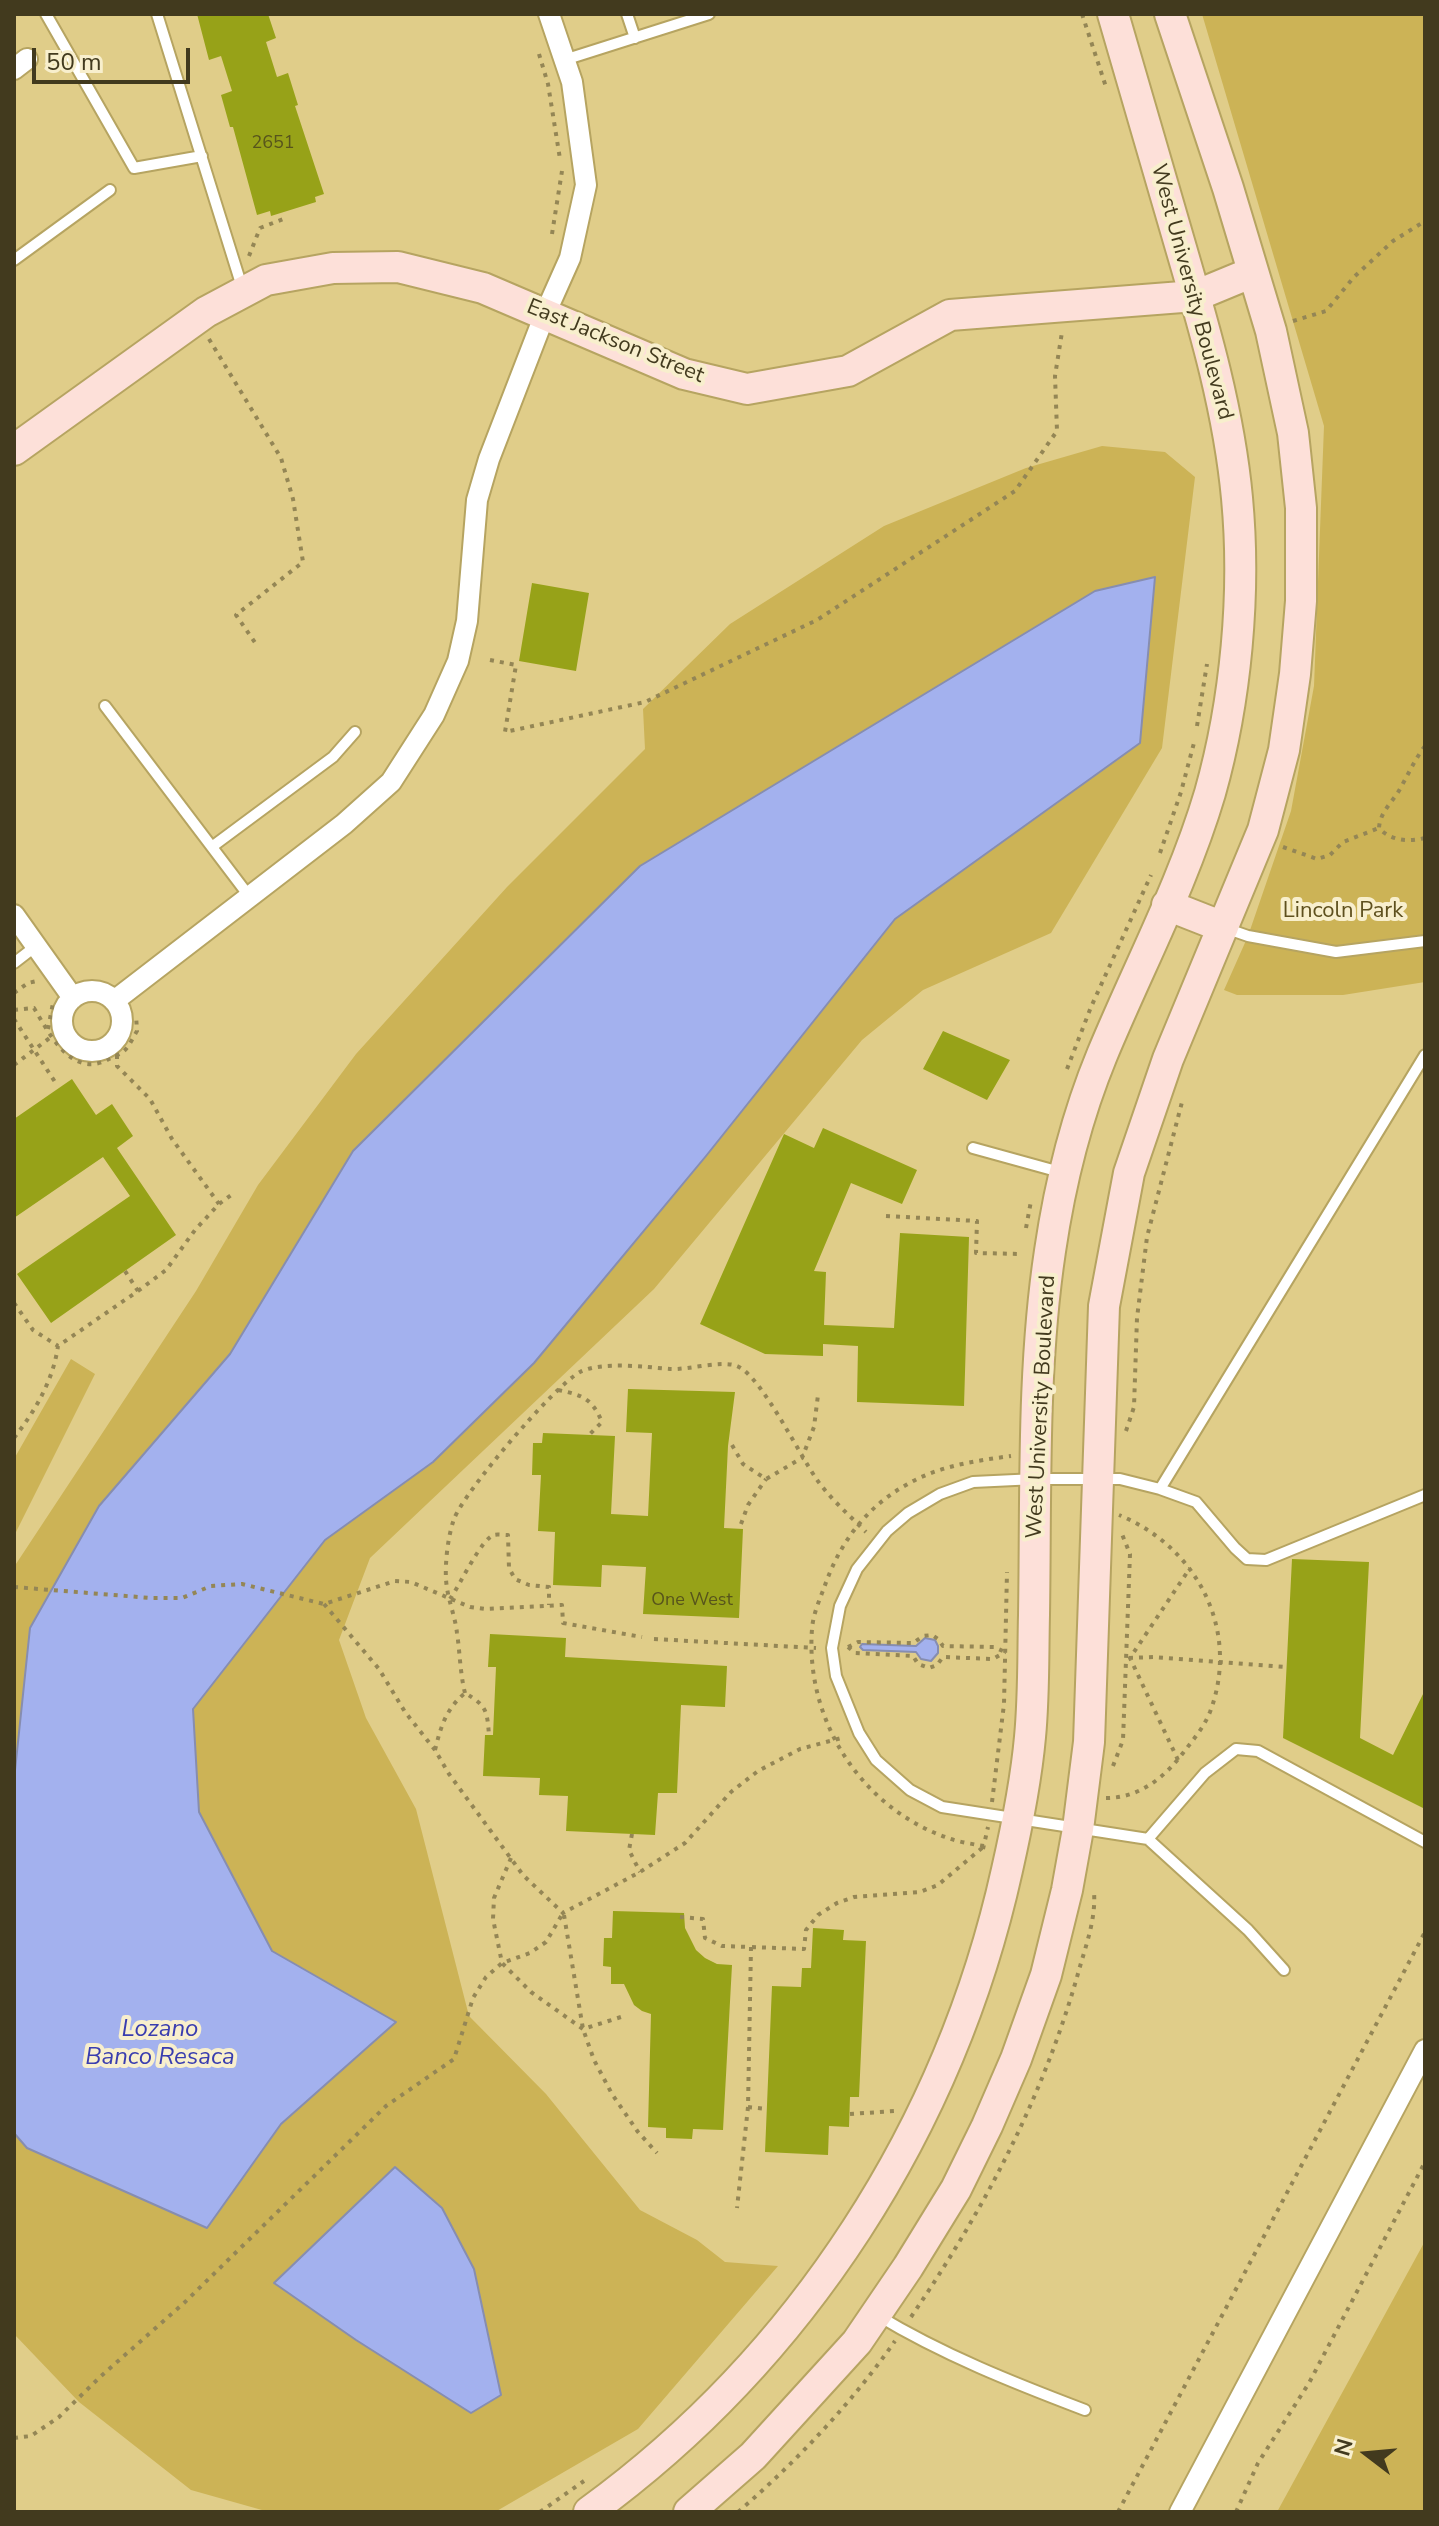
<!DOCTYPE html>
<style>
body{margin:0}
#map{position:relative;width:1439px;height:2526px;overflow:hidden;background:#e0cd89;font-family:"Nunito Sans",sans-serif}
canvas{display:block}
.frame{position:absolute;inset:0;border:16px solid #423a1e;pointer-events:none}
.north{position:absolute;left:1327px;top:2414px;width:80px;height:80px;-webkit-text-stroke:6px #f8efcd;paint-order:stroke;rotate:286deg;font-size:22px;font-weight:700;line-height:32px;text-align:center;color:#423a1e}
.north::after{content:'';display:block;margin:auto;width:28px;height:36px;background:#423a1e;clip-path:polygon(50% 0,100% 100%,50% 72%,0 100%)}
.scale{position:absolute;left:32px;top:48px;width:158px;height:36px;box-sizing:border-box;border:4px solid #423a1e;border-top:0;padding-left:10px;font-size:24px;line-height:28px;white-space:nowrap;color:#423a1e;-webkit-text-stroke:6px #f8efcd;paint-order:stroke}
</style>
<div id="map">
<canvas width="1439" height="2526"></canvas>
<div class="frame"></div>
<div class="north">N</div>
<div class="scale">50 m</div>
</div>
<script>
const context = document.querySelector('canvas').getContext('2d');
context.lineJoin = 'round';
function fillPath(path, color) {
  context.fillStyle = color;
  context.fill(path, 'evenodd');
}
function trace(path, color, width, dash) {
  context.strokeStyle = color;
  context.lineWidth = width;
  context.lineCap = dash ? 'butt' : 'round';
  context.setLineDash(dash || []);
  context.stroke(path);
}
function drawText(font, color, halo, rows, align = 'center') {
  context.font = font + ' "Nunito Sans",sans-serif';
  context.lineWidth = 8;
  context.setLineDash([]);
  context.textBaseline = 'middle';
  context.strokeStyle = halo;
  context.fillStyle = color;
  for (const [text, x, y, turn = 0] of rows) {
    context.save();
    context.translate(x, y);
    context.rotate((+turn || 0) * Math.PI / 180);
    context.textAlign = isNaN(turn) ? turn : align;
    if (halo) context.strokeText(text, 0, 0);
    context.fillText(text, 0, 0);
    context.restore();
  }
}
fillPath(new Path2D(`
 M1202,14H1425V982L1343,995H1237L1224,990L1248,936L1291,811L1314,686L1324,426Z
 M1102,446L1165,452L1195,477L1162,748L1051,933L923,990L862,1040L654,1289L370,1558L339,1640L366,1718L416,1809L469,2016L546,2094L640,2210L697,2240L725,2262L778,2266L638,2429L495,2512H269L191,2490L79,2402L14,2334V2133L28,2148L207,2228L281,2124L395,2022L272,1951L199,1812L193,1709L325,1540L433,1462L706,1156L895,919L1140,743L353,1151L230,1354L99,1506L14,1780V1567L196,1291L258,1185L356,1054L507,887L645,749L643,709L730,624L884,526L1026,468Z
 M71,1359L95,1374L14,1536V1459Z
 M1425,2241V2512H1277Z`), '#ccb356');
const water = new Path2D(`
 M1155,577L1140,743L895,919L706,1156L534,1363L433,1462L325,1540L193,1709L199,1812L272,1951L396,2022L281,2124L207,2228L27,2148L14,2133V1780L30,1628L99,1506L230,1354L353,1151L640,866L1095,591Z
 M925,1638L935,1640L938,1646V1653L931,1661L921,1659L916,1652L863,1650L860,1647L862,1644L916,1646Z
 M395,2167L442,2208L474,2269L501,2395L471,2413L356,2340L274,2283Z`);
fillPath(water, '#a3b1ee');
trace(water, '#868db0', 2);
fillPath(new Path2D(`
 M197,14H268L276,38L266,42L277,77L288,73L298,105L295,106L324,194L315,197L316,202L271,216L270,211L257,215L233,127H230L221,95L232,91L221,56L209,60Z
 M532,583L589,593L576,671L519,661Z
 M943,1031L1010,1060L987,1100L923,1069Z
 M72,1079L96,1115L112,1104L133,1136L117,1148L176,1235L51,1323L17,1274L130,1196L103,1157L14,1218V1119Z
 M823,1128L917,1170L902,1204L851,1183L814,1271L826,1272L824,1325L894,1328L900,1233L969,1237L964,1406L857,1402L858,1346L823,1344V1356L765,1354L700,1324L784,1134L814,1148Z
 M628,1389L735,1392L728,1446L724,1528L743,1529L739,1618L643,1614L646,1567L602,1565L601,1587L553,1585L555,1532L538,1531L541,1475H532L533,1443H542L543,1433L615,1436L611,1514L648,1516L652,1433L626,1432Z
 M1292,1559L1369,1562L1360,1738L1393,1755L1425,1690V1809L1283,1738Z
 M490,1634L566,1638L565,1657L727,1666L725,1707L681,1705L677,1793H658L655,1835L566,1831L568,1796L539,1795L540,1778L483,1776L485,1735H493L496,1667H488Z
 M613,1911L684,1913L685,1928L696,1950L705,1958L717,1964L732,1965L723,2130L693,2129L692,2139L666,2138V2128L648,2127L651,2014L642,2011L634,2005L624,1984H611V1967L603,1966L604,1938H612Z
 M813,1928L844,1930L843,1940L866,1941L859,2097H850L849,2127L829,2126L828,2155L765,2152L772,1986L801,1987L802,1968H811Z`), '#97a218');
const service = new Path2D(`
 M46,14L134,168L202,156
 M157,14L242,287
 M627,14L635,38
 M564,60L709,14
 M14,260L110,190
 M105,706L249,896
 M213,846L333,757L355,732
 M1225,928L1248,936L1336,952L1425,941
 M14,963L36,946
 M973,1148L1060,1172
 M1160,1489L1196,1502L1235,1548L1247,1559L1266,1560L1425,1495
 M1148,1839L1205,1773L1236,1749L1258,1751L1425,1842
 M1284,1970L1248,1930L1148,1839L942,1807L910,1790L876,1760L859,1733L836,1676L832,1648L840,1606L857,1569L887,1531L908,1513L940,1494L973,1482L1036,1479H1120L1160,1489L1425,1055
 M877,2315C943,2355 1014,2383 1085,2410`);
const minor = new Path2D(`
 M14,69L27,59
 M14,915L73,998
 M62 1021a30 30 0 1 1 60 0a30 30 0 1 1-60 0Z
 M114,1001L344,824L391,782L434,715L458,661L467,621L477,500L489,459L545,314L570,258L586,185L572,82L549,14
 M1180,2512L1425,2050`);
const secondary = new Path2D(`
 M14,450L206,312L266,280L333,268L398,267L483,288L684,374L747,389L848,371L950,315L1195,296L1253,272
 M1167,905L1223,927
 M589,2512C802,2357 950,2127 1007,1870C1017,1826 1026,1781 1030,1737C1034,1696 1033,1655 1034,1615C1036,1494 1032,1370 1050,1251C1060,1183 1076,1118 1102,1055C1138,968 1183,884 1210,793C1236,701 1246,593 1237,498C1229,412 1205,330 1181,248C1158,170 1136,92 1113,14
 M689,2512L753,2456L857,2342L908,2267L956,2189L987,2126L1016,2059L1046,1975L1067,1890L1078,1829L1089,1742L1104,1306L1129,1173L1168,1059L1263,830L1284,750L1295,674L1301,601V508L1293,433L1271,331L1228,188L1170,14`);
trace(service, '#b6a461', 14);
trace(minor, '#b6a461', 24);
trace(secondary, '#b6a461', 34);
trace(new Path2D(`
 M1082,14L1106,87
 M539,54L548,84L560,159
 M552,234L562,171
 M249,256L260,228L286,218
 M1293,321L1326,311L1354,277L1393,241L1425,221
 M209,339L281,458L293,499L303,562L236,615L256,644
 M490,660L516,665L505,732L645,702L817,620L1015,491L1057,431L1055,376L1062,332
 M1197,726L1207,664
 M1425,746C1415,759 1409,773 1401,787C1394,801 1380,811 1379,828C1391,841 1408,842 1425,838
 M1283,847L1317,859L1330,855L1343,842L1379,828
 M1160,853L1181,792L1195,739
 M14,993L28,983L37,981
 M14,1010L34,1008C49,1033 71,1078 107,1060C112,1057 119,1055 124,1051C129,1047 133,1037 137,1031L136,1015
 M14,1019L57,1085
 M48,1029L53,1003
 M117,1055V1066L150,1099L172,1139L219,1204
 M14,1065L51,1037
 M1067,1069L1091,1007L1151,875
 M886,1216L977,1221L976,1253L1022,1254
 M1026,1228L1031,1201
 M138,1291L166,1270L195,1230L219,1204L234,1193
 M14,1303L33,1330L58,1346
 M558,1390C582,1395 592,1398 602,1422L589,1435
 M1126,1431L1134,1407L1137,1318L1147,1237L1182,1102
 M14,1438C35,1411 53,1381 58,1346L138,1291L125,1271
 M732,1445L743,1464L766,1479L802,1458L814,1427L818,1395
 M741,1524L748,1505L766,1479
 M14,1587L151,1598H182L211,1586L242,1584L324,1604L395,1581L411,1582L470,1607L485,1609L562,1605L563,1623L642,1637
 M450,1599C460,1585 481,1539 494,1535C496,1534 505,1535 508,1535L509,1568L515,1579L529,1585L549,1587V1605
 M324,1604L379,1669L405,1712L435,1750L449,1774L523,1875L563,1913L640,1872L685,1843L731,1792L758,1771L800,1749L845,1737
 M654,1639L816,1648
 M848,1647L858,1642L913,1643L923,1636L932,1635L938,1639L943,1646L994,1647L1005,1652
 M848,1647L855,1653L913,1656L918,1664L929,1668L937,1665L943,1657L993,1659L1005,1652
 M1129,1658L1153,1657L1286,1667
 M465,1693C460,1673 460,1653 457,1633C455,1615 447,1598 446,1579C445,1562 448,1536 454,1519C464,1492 554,1386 580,1372C602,1361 646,1367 670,1369C688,1370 722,1360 737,1366C762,1376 801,1459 820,1484C834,1502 850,1516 866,1532
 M435,1750C441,1726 446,1709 465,1693C487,1706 487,1711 489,1735
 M1178,1760L1130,1658L1190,1568
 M1113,1766L1123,1740L1130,1554L1122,1534
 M1106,1798C1139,1798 1164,1778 1183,1753C1193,1740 1204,1727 1210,1712C1241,1630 1197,1547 1119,1515
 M992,1802L1004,1704L1007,1572
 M632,1834L629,1850L640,1872
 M984,1846C972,1844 959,1842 948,1838C861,1808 805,1720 812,1629C813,1615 819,1601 824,1588C839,1544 865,1508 906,1485C938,1466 974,1461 1011,1456
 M983,1849L988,1827
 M511,1858L494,1898L493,1919L502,1963L531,1992L583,2029L621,2017
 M564,1915L583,2029L594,2060L612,2094L638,2132L657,2153
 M680,1917L703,1919L705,1938L722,1946L751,1947L748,2107L737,2208
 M752,1947L804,1949L806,1930L818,1915L837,1903L854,1897L920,1892L938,1885L982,1848
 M748,2107L767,2109
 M850,2114L895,2111
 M911,2317C984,2210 1044,2096 1079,1970C1086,1945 1096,1919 1094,1892
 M14,2438L31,2436L59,2417L100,2377L184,2303L386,2106L454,2059L473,1998L486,1977L502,1963L530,1953L546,1942L563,1913
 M14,2510V2512
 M540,2512L584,2481
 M738,2512C796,2462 851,2404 895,2341
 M1118,2512L1425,1932
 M1236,2512L1258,2463L1309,2383L1425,2162`), '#948655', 4, [4, 6]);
trace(service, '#fff', 10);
trace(minor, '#fff', 20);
trace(secondary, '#fde0d9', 30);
drawText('18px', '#57541c', null, [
 ["2651",273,144],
 ["One West",692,1601]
]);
drawText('22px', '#423a1e', '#f8efcd', [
 ["West University Boulevard",1191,292,75],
 ["East Jackson Street",615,342,22],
 ["West University Boulevard",1042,1407,-87]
]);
drawText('22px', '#5e501e', '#f8efcd', [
 ["Lincoln Park",1343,912]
]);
drawText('italic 24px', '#393daf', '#f8efcd', [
 ["Lozano",160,2030],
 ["Banco Resaca",160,2058]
]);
</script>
